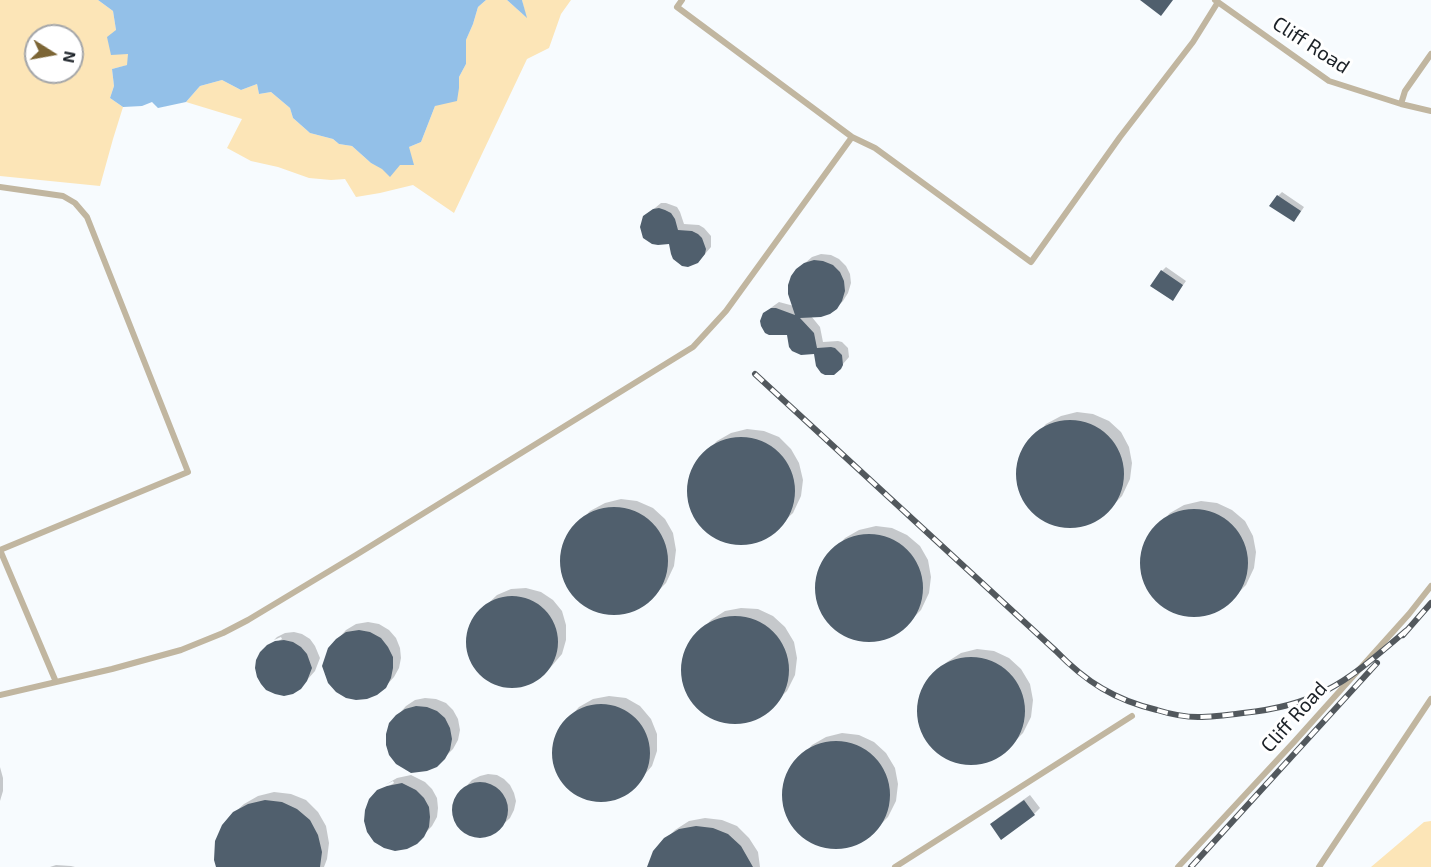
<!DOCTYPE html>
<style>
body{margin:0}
#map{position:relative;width:1431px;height:867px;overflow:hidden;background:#f7fbfe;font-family:"Exo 2",sans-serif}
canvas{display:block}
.north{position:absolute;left:24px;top:24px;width:60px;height:60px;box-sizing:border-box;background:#fff;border:2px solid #a4a6a9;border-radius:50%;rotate:101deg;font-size:16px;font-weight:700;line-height:24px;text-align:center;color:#1b2127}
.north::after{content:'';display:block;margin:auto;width:21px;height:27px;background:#7c6535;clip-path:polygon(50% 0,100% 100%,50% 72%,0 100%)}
</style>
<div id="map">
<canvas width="1431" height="867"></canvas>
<div class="north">N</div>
</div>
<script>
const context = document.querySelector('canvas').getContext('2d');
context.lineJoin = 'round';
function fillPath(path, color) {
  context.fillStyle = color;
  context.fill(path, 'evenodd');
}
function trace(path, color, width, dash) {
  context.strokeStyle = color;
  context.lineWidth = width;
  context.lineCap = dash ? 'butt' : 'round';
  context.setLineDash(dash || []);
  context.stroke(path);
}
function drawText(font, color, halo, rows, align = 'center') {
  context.font = font + ' "Exo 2",sans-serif';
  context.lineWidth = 6;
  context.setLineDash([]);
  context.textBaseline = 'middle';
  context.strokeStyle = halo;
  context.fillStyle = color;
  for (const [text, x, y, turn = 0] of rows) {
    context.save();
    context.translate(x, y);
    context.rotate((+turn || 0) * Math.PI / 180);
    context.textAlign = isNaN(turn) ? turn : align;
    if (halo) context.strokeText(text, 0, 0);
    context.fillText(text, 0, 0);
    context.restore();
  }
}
fillPath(new Path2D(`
 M0,0H98L113,11L116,30L111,54H128V65L112,69L114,86L110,98L123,107L113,139L100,186L0,176ZM36,36H72V72H36Z
 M486,0H507L526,17L522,0H571L561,14L549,48L527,59L454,213L413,185L380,193L356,197L345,179L331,180L309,178L278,167L251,161L227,148L242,119L186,102L200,86L222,80L241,90L257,84L259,94L271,92L290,108L293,118L310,133L333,139L339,144L352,146L371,163L382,168L409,147L421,142L435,106L459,88V77L466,64V40L473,24L478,7Z
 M1431,821V867H1371L1424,822Z`), '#fce5b7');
fillPath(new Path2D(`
 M98,0H486L478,7L473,24L466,40V64L459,77V88L457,101L435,106L421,142L409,147L414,165H400L390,177L382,169L371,163L352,146L339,144L333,139L310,133L293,118L290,108L271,92L259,94L257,84L241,90L222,80L200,86L186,102L158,108L152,102L142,106L123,107L110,98L114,86L112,69L127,65L128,54L111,55L107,37L116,30L113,11Z
 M506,0H522L527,18L507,0Z`), '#93c0e8');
fillPath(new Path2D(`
 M1282,192L1304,207L1298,216L1278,196Z
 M661,203H666L677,207L680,212L684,224L699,225L704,228L711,236V247L698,262L671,242L644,217Z
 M821,254L831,255L839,259L846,266L850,274L851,283L848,293L843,301L836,308L811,316L820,327L823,342L838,341L842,342L848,348L849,357L837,371L816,353L788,334L765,314L772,307L779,302L794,306L797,270L812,257Z
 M1166,267L1186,281L1176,295L1162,271Z
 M1077,412L1093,414L1109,421L1121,432L1129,447L1132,463L1130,479L1122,496L1100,518L1084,525L1066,527L1048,522L1033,512L1023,497L1018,480L1019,462L1026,447L1046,424L1061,416Z
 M747,429L764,431L779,437L791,449L799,463L803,480L801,496L793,513L770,534L754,542L736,543L719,539L704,529L694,514L689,497L690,479L696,463L717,441L731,433Z
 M621,499L637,501L653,508L665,519L673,533L676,550L674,566L666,583L644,605L628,612L610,614L592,609L577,599L567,584L562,567L563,549L570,533L590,511L605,503Z
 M1201,501L1217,503L1232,510L1245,521L1253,536L1256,552L1254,568L1246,585L1224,607L1207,614L1190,616L1172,611L1157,601L1147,586L1142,569L1143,551L1150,535L1170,513L1184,505Z
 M876,526L892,528L907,535L920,546L928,560L931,577L929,593L921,610L899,632L882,639L864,641L847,636L832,626L822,611L817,594L818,576L825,560L845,538L859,530Z
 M526,588L541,592L553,600L562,611L566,625V640L562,654L544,675L532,683L518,687H503L490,682L479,672L470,659L467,644L469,629L476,615L497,595L511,589Z
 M741,608L758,609L773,616L785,627L794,642L797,658L795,675L787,691L764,713L748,720L730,722L713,717L698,707L688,692L683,675L684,657L690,642L711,620L725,611Z
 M368,622L379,624L389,630L396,638L400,648L401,658L399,668L394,677L385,687L337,640L346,630L356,624Z
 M294,632L302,634L310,639L315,646L320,658L315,671L300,688L268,647L282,639L281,637L274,640L277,637L285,633Z
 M977,649L994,651L1009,658L1021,669L1030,684L1033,700L1031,717L1023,733L1001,755L984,762L966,764L949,759L934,749L924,734L919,717L920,699L927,684L947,662L961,653Z
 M609,696L626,698L640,706L651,719L657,734V751L652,766L632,789L619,797L605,800L590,799L576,794L565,784L557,771L553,757L554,742L560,728L579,707L593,699Z
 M425,698L436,699L446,703L453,710L458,719L460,730L458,740L453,749L436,766L397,716L406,706L415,700Z
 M842,733L859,735L874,742L886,753L895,768L898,784L896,801L888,817L866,839L849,846L831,848L814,843L799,833L789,818L784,801L785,783L792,768L812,745L826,737Z
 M0,767L3,778V791L0,801Z
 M488,774L497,775L504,779L510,785L514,793L516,801L514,810L510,818L494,833L486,836L477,837L469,835L461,830L456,823L453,814V805L457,796L472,780L480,776Z
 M411,775L425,782L432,789L437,798L438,808L437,817L432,826L416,843L378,792L394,783L393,781L385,785L397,778Z
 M274,792L291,794L306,800L318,812L326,826L329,843L327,859L324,867H218L234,813L244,804L258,796Z
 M1030,795L1040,808L1034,814L992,824L998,818Z
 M705,818L722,820L737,826L749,838L758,852L760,867H648L666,839L675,830L689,821Z
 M56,865L71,866L75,867H50Z`), '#0003');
fillPath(new Path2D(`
 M1140,0H1173L1161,16Z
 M1277,195L1301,211L1294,222L1269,206Z
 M659,208L665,210L671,213L675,219L678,230L692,231L698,234L702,238L706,249L705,254L698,263L688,267L682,266L673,259L671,254L669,244L658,245L652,244L643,238L640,227L643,216L653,209Z
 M814,260L823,261L833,265L840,272L844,281L845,291L842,301L837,309L830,314L821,317L800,318L814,333L817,348L831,347L835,348L842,355L843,365L841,369L834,375H825L821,373L816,366L814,354L801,355L792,351L789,347L787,335H769L765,333L761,326L760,321L763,313L771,308H776L795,315L788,294V285L791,276L796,269L804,263Z
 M1161,270L1183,285L1173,301L1150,286Z
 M1016 474a54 54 0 1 1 108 0a54 54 0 1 1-108 0Z
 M687 491a54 54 0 1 1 108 0a54 54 0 1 1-108 0Z
 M560 561a54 54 0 1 1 108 0a54 54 0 1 1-108 0Z
 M1140 563a54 54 0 1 1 108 0a54 54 0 1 1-108 0Z
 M815 588a54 54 0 1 1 108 0a54 54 0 1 1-108 0Z
 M466 642a46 46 0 1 1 92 0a46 46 0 1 1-92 0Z
 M681 670a54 54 0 1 1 108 0a54 54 0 1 1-108 0Z
 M359,630L370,632L381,638L388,647L393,657V668L391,678L386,688L377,695L367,699L356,700L346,698L336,692L328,683L322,666L328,648L336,639L346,632Z
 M284,640L293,642L301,647L307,654L312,668L307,681L301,689L293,694L284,696L275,694L266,690L261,684L257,677L255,668L256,660L260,652L267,645L275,641Z
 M917 711a54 54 0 1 1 108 0a54 54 0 1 1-108 0Z
 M552 753a49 49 0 1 1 98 0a49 49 0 1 1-98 0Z
 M416,706L427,707L437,711L445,718L450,728L452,739L450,750L445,759L437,767L427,771L411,773L396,764L389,755L386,745V734L389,723L396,715L405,709Z
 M782 795a54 54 0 1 1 108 0a54 54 0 1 1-108 0Z
 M452 810a28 28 0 1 1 56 0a28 28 0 1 1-56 0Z
 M402,783L416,790L424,798L429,807L430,817L429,827L424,837L417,844L407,849L395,851L384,848L374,842L367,832L364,821L365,810L369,799L377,790L387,786Z
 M265,800L282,802L297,809L310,820L318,835L322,852L320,867H216L214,860L215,841L222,825L233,812L248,804Z
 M1024,800L1035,815L1001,840L990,824Z
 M696,826L713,828L728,834L741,846L753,867H647L653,851L664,838L679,829Z`), '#505f6d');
trace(new Path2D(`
 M1215,0L1329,81L1401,104L1431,111
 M1401,104L1405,91L1431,54
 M852,137L875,148L1031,262L1120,137L1193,42L1218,2
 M0,187L63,196L75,203L87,217L188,472L0,550L56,682
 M0,695L112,669L181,650L223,633L248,620L356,555L693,347L726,311L852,137L677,7L682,0
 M895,867L1132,716
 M1178,867L1294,742L1409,614L1431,586
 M1319,867L1431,699`), '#c1b6a0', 6);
const rail = new Path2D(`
 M755,374L1056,651C1086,682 1115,700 1157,710C1170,714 1184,717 1198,717C1213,717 1228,715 1243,713C1272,710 1301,704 1327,690C1356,675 1382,651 1407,630
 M1403,635L1431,603
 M1191,867L1377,663`);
trace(rail, '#52585d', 6);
trace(rail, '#fff', 4, [11]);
drawText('20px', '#1b2127', '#fff', [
 ["Cliff Road",1311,45,33],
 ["Cliff Road",1294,717,-48]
]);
</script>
